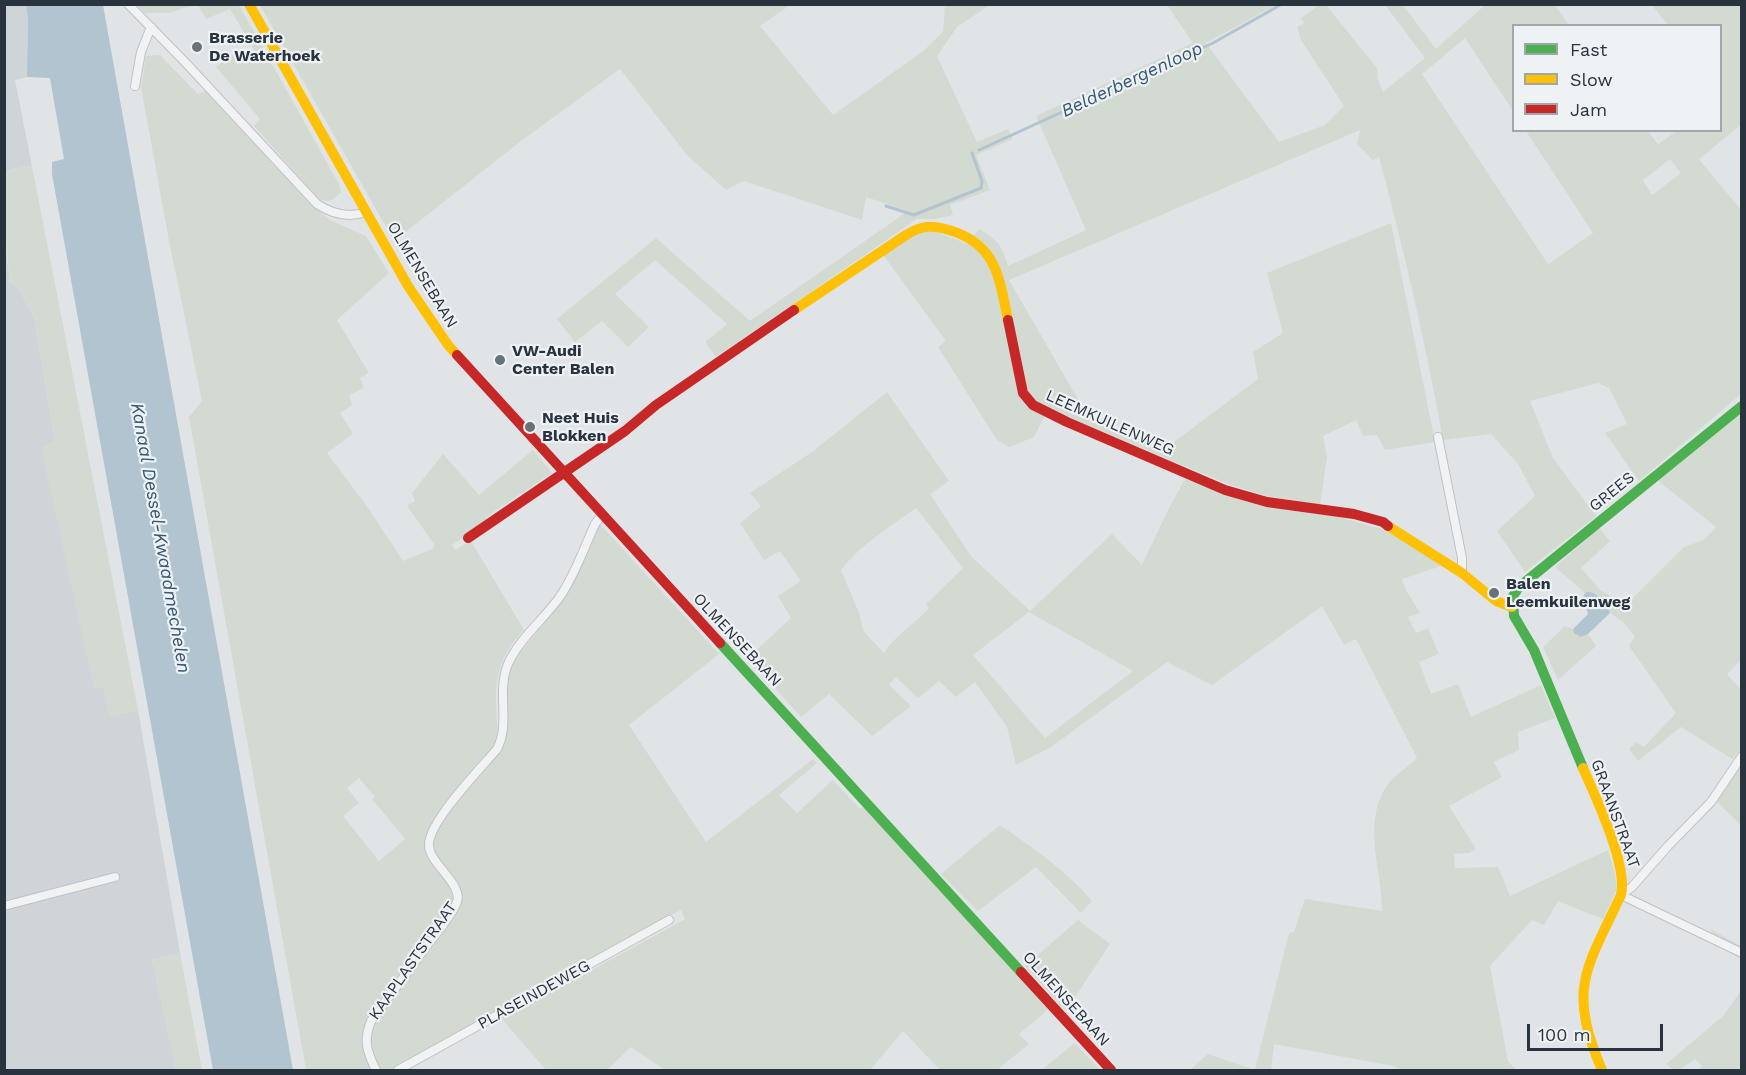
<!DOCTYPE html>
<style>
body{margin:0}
#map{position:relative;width:1746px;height:1075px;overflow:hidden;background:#e1e4e6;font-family:"Work Sans",sans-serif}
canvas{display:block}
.frame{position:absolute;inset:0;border:6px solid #29333e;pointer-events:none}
.legend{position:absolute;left:1512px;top:24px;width:210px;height:108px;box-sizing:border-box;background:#eef2f5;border:2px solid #9fa6ac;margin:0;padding:8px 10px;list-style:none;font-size:18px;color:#29333e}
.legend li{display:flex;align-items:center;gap:12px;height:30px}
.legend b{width:30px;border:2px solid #9fa6ac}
.scale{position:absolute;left:1527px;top:1024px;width:136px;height:27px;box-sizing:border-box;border:3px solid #29333e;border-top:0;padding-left:8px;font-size:18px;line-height:21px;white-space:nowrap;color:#29333e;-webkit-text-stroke:4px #eef2f5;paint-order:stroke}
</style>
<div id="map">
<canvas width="1746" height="1075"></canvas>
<div class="frame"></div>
<ul class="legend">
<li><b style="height:8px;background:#4caf50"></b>Fast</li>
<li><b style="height:8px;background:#ffc107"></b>Slow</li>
<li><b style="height:8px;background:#c62828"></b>Jam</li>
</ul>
<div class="scale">100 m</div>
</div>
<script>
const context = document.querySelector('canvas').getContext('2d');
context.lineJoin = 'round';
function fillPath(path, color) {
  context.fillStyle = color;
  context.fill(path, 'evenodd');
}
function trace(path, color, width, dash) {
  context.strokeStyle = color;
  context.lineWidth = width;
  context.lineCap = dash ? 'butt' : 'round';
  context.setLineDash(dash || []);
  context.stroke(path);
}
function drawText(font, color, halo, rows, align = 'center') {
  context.font = font + ' "Work Sans",sans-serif';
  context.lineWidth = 4.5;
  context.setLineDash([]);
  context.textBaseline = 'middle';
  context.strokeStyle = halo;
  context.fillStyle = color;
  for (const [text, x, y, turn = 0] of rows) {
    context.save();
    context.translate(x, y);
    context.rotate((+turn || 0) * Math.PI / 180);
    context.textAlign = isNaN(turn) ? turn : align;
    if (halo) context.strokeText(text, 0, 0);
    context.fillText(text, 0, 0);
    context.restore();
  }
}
fillPath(new Path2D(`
 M5,5H26L28,20L27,77L15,80L32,166L13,169L5,173Z
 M4,238L10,282L19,289L35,320L94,688L103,687L110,716L138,710L180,953L152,960L176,1069L168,1070H5Z`), '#cfd4d9');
fillPath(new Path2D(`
 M1554,4L1569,25L1514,26L1513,111L1465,38L1422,74L1548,264L1593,233L1526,131H1648L1658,144L1677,131L1720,130V26L1668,25L1652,5H1741V125L1699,159L1741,210V394L1639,481L1605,433L1627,424L1609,388L1598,383L1530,401L1553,458L1596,516L1525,572L1497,531L1535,496L1518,464L1491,434L1443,440C1426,345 1404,251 1379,157L1373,160L1357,144L1360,130L1009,280L1090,420L1162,451L1258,379L1253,352L1283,333L1267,273L1391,223L1435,442L1385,450L1377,435L1363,436L1356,420L1323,436L1327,457L1320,505L1267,496L1228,484L1048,409L1034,437L1009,447L997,440L938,347L946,341L883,255C925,226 921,226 968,244L979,229C999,241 1001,244 1008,266L1086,230L1036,116L1193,43L1167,5H1276L1206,43L1279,142L1325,125L1344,106L1301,40L1297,27L1304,23L1301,18L1319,5H1326L1377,68L1378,80L1383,92L1425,58L1385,5H1403L1436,49L1485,5ZM1670,159L1681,173L1652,195L1643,180Z
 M136,5H193L170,13H145Z
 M198,5H239L339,184L341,192C334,200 329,203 319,199L254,126L260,119L216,67L239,49L245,57L254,50L230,9L206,19Z
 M260,5H790L760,26L833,115L922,52L943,32L945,5H990L957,27L937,56L977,142L1008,129L1013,139L976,155L990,190L950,205L953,215L935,219H917L716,357L705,342L727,324L655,260L615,294L649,327L628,347L602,321L575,342L557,319L656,238L750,321L908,211L866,197L862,220L744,181L726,190L687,155L620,69L521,141L394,241Z
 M160,55L198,94L205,91L310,204L330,220L366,236L389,273L337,320L369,373L360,378L364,388L349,395L352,405L340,413L353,434L327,453L366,505L403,561L433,549L434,544L407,506L415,501L412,493L443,454L479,495L533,450L552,473L486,517L488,520L452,545L455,550L471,541L524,630C493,662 494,689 498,732H501L504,689L511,664L553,611L599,523L719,654L629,725L706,842L813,759L817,763L779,795L797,813L833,780L860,809L863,806L1050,1008L1019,1034L1029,1044L997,1070H940L903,1031L870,1070H665L631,1047L607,1070H546L502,1019L685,919L681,910L621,941L392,1070H306L189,417L202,401L169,241L141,87L146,56ZM359,778L375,797L372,799L405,839L379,861L343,816L359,803L347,788Z
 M23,166H32L138,710L110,717L103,688H94L41,448L54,441L35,320L19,289L10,282L5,238V173Z
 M887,392L949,481L930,494L971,556L1030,611L1112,534L1142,565L1167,512L1185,479L1232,496L1328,514L1382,529L1444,565L1402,579L1406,590L1420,613L1408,617L1416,633L1428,628L1439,654L1419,662L1431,694L1458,684L1471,717L1541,685L1555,718L1518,732L1519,750L1494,762L1502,777L1449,806L1476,849L1469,853L1454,854L1455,868L1498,867L1510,896L1608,850L1614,870L1617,889L1603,919L1558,901L1544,925L1532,920L1490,966L1508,1061L1516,1070H1401L1393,1066L1274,1044L1271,1070H1190L1208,1054L1255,1070L1289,933L1294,932L1305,899L1382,911C1382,870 1362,825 1386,787C1393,776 1408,767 1417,758L1356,639L1344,645L1322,606L1212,685L1167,662L1051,747L1016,765L1007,727L975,682L956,697L939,681L918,698L896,677L889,685L911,706L872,736L829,694L801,717L748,658L791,618L778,596L801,581L780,551L764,560L740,523L761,506L750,493L812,452ZM916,508L963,568L926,604L929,608C914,625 897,633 884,653L864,632L859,613L841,570C861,544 890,527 916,508ZM1029,612L1133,671L1045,738L973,655Z
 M1741,411V660L1727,674L1741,690L1742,748L1732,759L1681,727L1638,761L1629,749L1636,742L1644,747L1676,713L1629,646L1635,636L1622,621L1610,613L1608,605L1593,593H1585L1555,567L1599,528L1610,541L1581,568L1600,590L1626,605L1684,547L1704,540L1716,527L1657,480Z
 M1565,626L1573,629L1574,633L1581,637L1588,634L1596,646L1558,680L1543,647Z
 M1741,765V825L1717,802Z
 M1000,825C1033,848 1066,870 1092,901L1081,913L1036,867L978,911L941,874Z
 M1078,920L1110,944L1066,1011L1025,966Z
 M1712,930L1741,946V959L1707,940Z
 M180,953L202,1070H168L175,1068L152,960Z
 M1741,991V1070H1698L1702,1066L1695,1059L1679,1070H1673L1666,1064L1723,1016Z
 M1075,1043L1100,1070H1041Z`), '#d3dad2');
fillPath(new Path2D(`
 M26,5H103L293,1070H213L52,174V162L64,159L50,78L27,77L28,20Z
 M1589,592C1598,593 1608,605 1610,613L1588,634L1581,637L1574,633L1573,629L1588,614L1583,597L1585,593Z`), '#b1c4d0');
trace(new Path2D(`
 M979,150L1213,43L1282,4
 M886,206L914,215L981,188L982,181L972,153`), '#b1c4d0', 3);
const street = new Path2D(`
 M128,4L184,61L317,204C332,214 349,218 366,212
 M135,86L141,52L151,27
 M1438,437L1462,558V573
 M1621,895L1632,887L1668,846L1711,802L1742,756
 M1621,895L1742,953
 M4,906L115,877
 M376,1070C367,1052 363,1041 371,1021C390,995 409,970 428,944C437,933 452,915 457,902C463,884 430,864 429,846C427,823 482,767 497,749C511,723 496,692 508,664C519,639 543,620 559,598C574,577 584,548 595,524L602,515
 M398,1070L669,920`);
trace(street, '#bfc2c4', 10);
trace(street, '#f0f2f3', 8);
trace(new Path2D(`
 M720,643L1021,972
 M1583,768L1534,650L1514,616L1513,596L1519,587L1742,406`), '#4caf50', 10);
trace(new Path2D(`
 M249,4L408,286L448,345L457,355
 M794,310L906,235C922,225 931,225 949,230C997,244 999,278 1008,320
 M1388,526L1462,573L1496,601L1512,607
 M1583,768C1596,798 1628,865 1621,895C1586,970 1567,988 1602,1070`), '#ffc107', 10);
trace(new Path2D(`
 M1008,320L1023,393L1033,405L1067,422L1225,490L1267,502L1354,514L1383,522L1388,526
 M457,355L720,643
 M468,538L625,431L656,405L794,310
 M1021,972L1111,1070`), '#c62828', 10);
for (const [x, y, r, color] of [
 [197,47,6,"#697179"],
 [500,360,6,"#697179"],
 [530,427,6,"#697179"],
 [1494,593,6,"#697179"]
]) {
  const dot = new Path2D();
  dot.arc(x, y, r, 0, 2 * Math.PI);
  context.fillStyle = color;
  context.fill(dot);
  trace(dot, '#eef2f5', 2);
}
drawText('bold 16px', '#29333e', '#eef2f5', [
 ["Brasserie",209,38],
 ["De Waterhoek",209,56],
 ["VW-Audi",512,351],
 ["Center Balen",512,369],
 ["Neet Huis",542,418],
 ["Blokken",542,436],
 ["Balen",1506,584],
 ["Leemkuilenweg",1506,602]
], 'left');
drawText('16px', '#29333e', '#eef2f5', [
 ["OLMENSEBAAN",422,275,59],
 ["LEEMKUILENWEG",1110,423,24],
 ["GREES",1612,492,-39],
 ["OLMENSEBAAN",737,640,47],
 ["GRAANSTRAAT",1615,814,70],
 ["KAAPLASTSTRAAT",413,961,-55],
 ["PLASEINDEWEG",534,995,-29],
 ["OLMENSEBAAN",1066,999,48]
]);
drawText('italic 18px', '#355770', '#eef2f5', [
 ["Belderbergenloop",1132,80,-25],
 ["Kanaal Dessel-Kwaadmechelen",160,538,80]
]);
</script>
